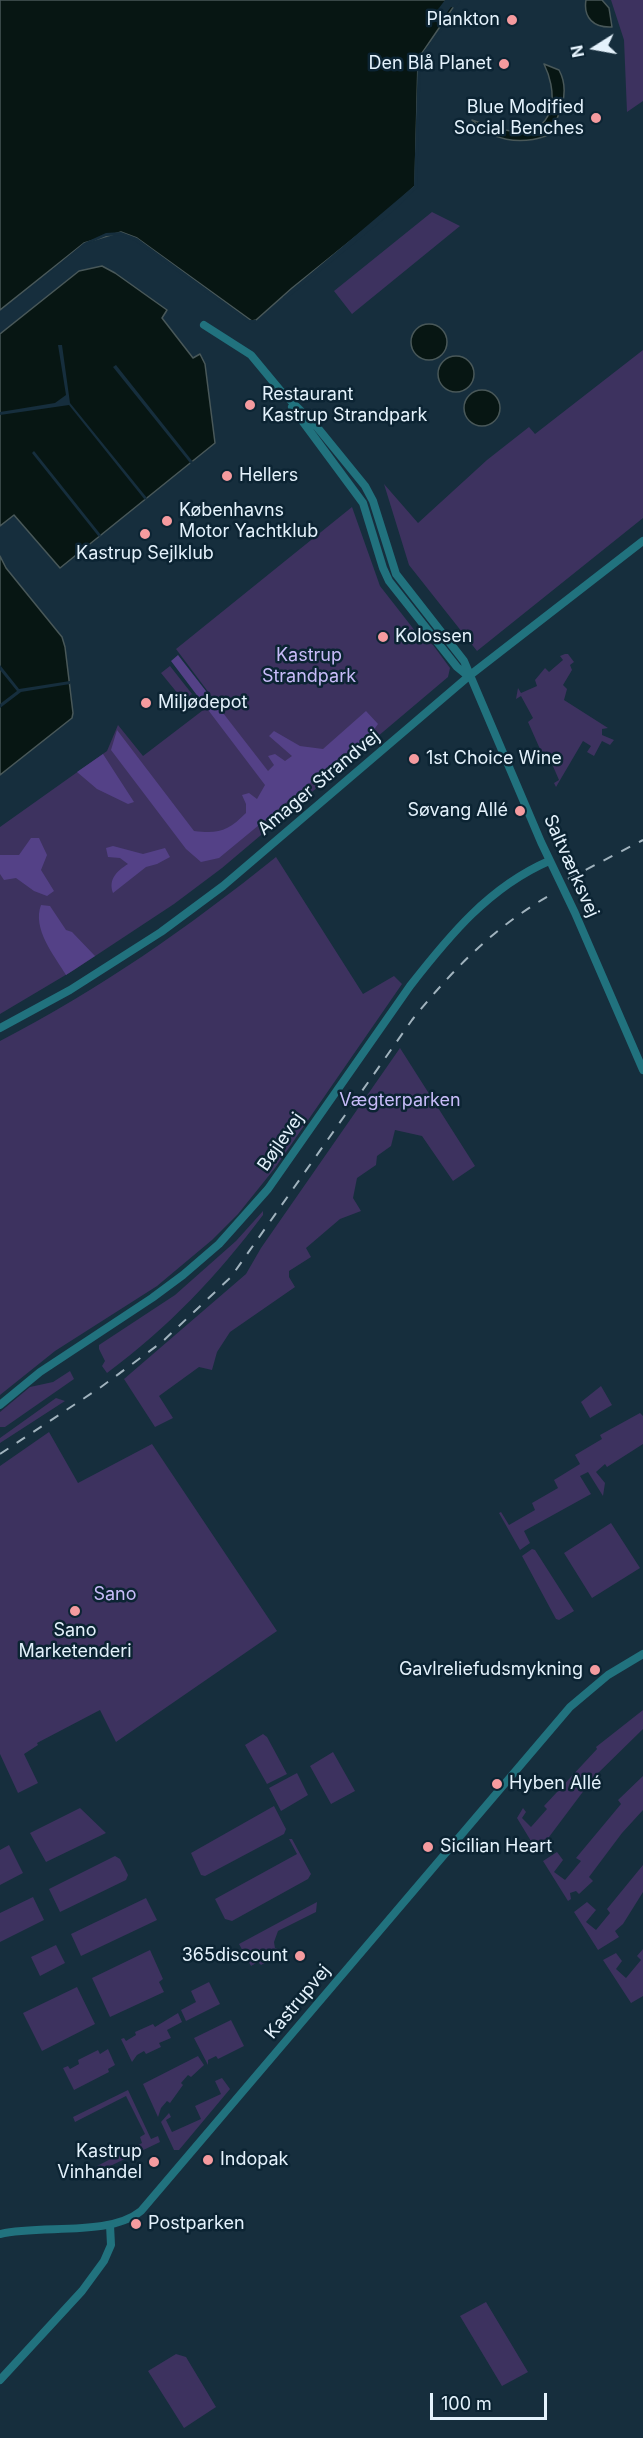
<!DOCTYPE html>
<meta charset="utf-8">
<style>
body{margin:0}
#map{position:relative;width:643px;height:2438px;overflow:hidden;background:#162e3d;font-family:Inter,sans-serif}
canvas{display:block}
.north{position:absolute;left:565px;top:18px;width:60px;height:60px;-webkit-text-stroke:4px #0c2433;paint-order:stroke;rotate:259deg;font-size:16px;font-weight:700;line-height:24px;text-align:center;color:#e4f2fc}
.north::after{content:'';display:block;margin:auto;width:21px;height:27px;background:#e4f2fc;clip-path:polygon(50% 0,100% 100%,50% 72%,0 100%)}
.scale{position:absolute;left:430px;top:2393px;width:117px;height:27px;box-sizing:border-box;border:3px solid #e4f2fc;border-top:0;padding-left:8px;font-size:18px;line-height:21px;white-space:nowrap;color:#e4f2fc;-webkit-text-stroke:4px #0c2433;paint-order:stroke}
</style>
<div id="map">
<canvas width="643" height="2438"></canvas>
<div class="north">N</div>
<div class="scale">100 m</div>
</div>
<script>
const context = document.querySelector('canvas').getContext('2d');
context.lineJoin = 'round';
function fillPath(path, color) {
  context.fillStyle = color;
  context.fill(path, 'evenodd');
}
function trace(path, color, width, dash) {
  context.strokeStyle = color;
  context.lineWidth = width;
  context.lineCap = dash ? 'butt' : 'round';
  context.setLineDash(dash || []);
  context.stroke(path);
}
function drawText(font, color, halo, rows, align = 'center') {
  context.font = font + ' Inter,sans-serif';
  context.lineWidth = 5;
  context.setLineDash([]);
  context.textBaseline = 'middle';
  context.strokeStyle = halo;
  context.fillStyle = color;
  for (const [text, x, y, turn = 0] of rows) {
    context.save();
    context.translate(x, y);
    context.rotate((+turn || 0) * Math.PI / 180);
    context.textAlign = isNaN(turn) ? turn : align;
    if (halo) context.strokeText(text, 0, 0);
    context.fillText(text, 0, 0);
    context.restore();
  }
}
fillPath(new Path2D(`
 M611,0H643V101L627,112L624,40Z
 M432,212L460,226L352,314L334,291Z
 M643,350V518L477,651L409,565L384,484L418,523L487,460L529,427L535,434Z
 M352,507L380,586L419,636L433,645L450,668L448,677L222,868L174,904L74,970L0,1014V827L107,751L118,725L143,756L215,701L176,649Z
 M565,654H568L574,662L570,665L572,670L563,685L567,689L564,700L608,728L602,729V735L614,740L610,745L602,741L594,756L587,752L591,746L583,741L556,787L554,783L559,780L549,757L544,758L528,722L533,718L521,696L516,699L518,688L521,693L537,686L535,680L545,668L549,672L563,660L560,656Z
 M170,666L192,694L183,700L161,673Z
 M276,857L363,994L394,976L402,984L275,1168L238,1214L212,1240L157,1286L55,1351L0,1395V1041C99,990 189,927 276,857Z
 M400,1048L475,1166L453,1181L422,1136L395,1130L391,1146L377,1156L376,1165L357,1178L353,1198L361,1211L340,1219L306,1248L311,1257L289,1271V1277L295,1287L230,1332L217,1352L212,1370L199,1367L159,1396L173,1418L155,1427L124,1379L246,1274L261,1248Z
 M263,1211V1215C217,1276 169,1327 107,1373L102,1366L105,1361L99,1349V1345L175,1295L236,1241Z
 M70,1371L74,1379L5,1427H0V1412L30,1387L53,1382Z
 M601,1386L612,1405L590,1418L581,1402Z
 M56,1398L65,1401L0,1443V1438Z
 M640,1413L643,1416V1444L607,1467L605,1464L596,1472L605,1483L603,1496L588,1472L580,1476L591,1494L524,1531L530,1543L520,1550L499,1513L501,1512L509,1525L535,1510L532,1503L558,1488L554,1480L580,1464L575,1455L602,1439L600,1435Z
 M49,1432L78,1483L152,1444L277,1631L116,1742L100,1710L37,1743L38,1745L24,1754L38,1783L18,1793L0,1754V1466Z
 M611,1523L640,1568L592,1598L564,1553Z
 M532,1549L535,1550L574,1611L559,1620L556,1619L522,1556Z
 M643,1710V1729L594,1777L549,1837L553,1842L537,1851L517,1818L523,1808L526,1812L522,1818L531,1827L547,1809L544,1806L597,1749L596,1747Z
 M263,1734L267,1737L287,1774L267,1784L245,1745Z
 M333,1752L355,1791L331,1804L310,1766Z
 M297,1773L308,1795L281,1811L269,1788Z
 M643,1776V1810L622,1833L589,1877L593,1881L579,1894L576,1891L570,1893L571,1899L568,1901L543,1861L557,1852L563,1860L554,1872L565,1880L581,1861L576,1858L621,1804L618,1800Z
 M274,1806L286,1829L284,1834L205,1876L201,1875L191,1853Z
 M80,1808L106,1833L46,1862L30,1833Z
 M289,1839H292L311,1874L308,1879L232,1921L225,1919L215,1899L297,1854Z
 M9,1845L23,1873L0,1885V1850Z
 M115,1856L120,1859L128,1875L126,1880L60,1912L49,1889Z
 M643,1865V1892L623,1924L615,1931L619,1937L598,1950L574,1912L587,1902L596,1910L586,1922L596,1930L610,1913L607,1909Z
 M33,1897L44,1920L0,1942V1913Z
 M146,1898L157,1920L81,1956L71,1934Z
 M317,1902L316,1912L278,1931L274,1942L275,1948L286,1951L261,1965L258,1962L251,1966L239,1944Z
 M56,1945L65,1963L40,1976L31,1957Z
 M643,1949V1996L631,2003L603,1960L616,1953L622,1961L616,1969L626,1978L641,1960L637,1956Z
 M150,1950L163,1979L159,1982L164,1992L110,2017L92,1978Z
 M209,1982L220,2004L186,2021L181,2010L196,2002L191,1991Z
 M77,1987L95,2024L42,2051L23,2013Z
 M178,2013L182,2022L167,2030L171,2038L159,2043L161,2047L146,2054L144,2051L137,2055L132,2062L121,2039L124,2038L126,2041L136,2035L135,2032L153,2024L155,2027Z
 M231,2020L244,2046L218,2059L216,2056L208,2060V2065L194,2038Z
 M108,2049L115,2065L108,2069L109,2072L74,2090L63,2068L68,2066L70,2069L79,2064L78,2060L98,2050L100,2054Z
 M198,2056L204,2065L191,2077L188,2075L181,2083L183,2085L170,2103L167,2101L161,2108L158,2117L143,2084Z
 M222,2078L230,2089L179,2150H174L161,2122L169,2113L171,2117L166,2120L172,2132L201,2119L195,2106L221,2094L215,2081Z
 M128,2090L151,2139L158,2136L160,2142L104,2169L105,2173L101,2175L97,2166L142,2143L140,2137L145,2134L126,2096L75,2122L73,2117Z
 M486,2302L528,2372L502,2386L460,2316Z
 M176,2354L186,2357L216,2407L184,2428L148,2371Z`), '#3d325f');
fillPath(new Path2D(`
 M178,655L268,771L274,765L268,756L275,754L285,761L292,756L269,736L274,731L300,746L323,749L366,711L378,724L373,731L219,858L201,862L186,849L111,750L117,730L194,831C219,834 228,831 246,813V804L242,795L249,793L257,799L265,785L171,661Z
 M103,754L134,802L128,804L97,789L77,772Z
 M31,838H39L47,855L41,870L54,891L47,896L34,891L16,878L4,880L0,874V855H19Z
 M113,846L143,854L165,848L170,857L157,864L146,867L113,893C108,879 117,871 128,864L120,858L108,857L106,848Z
 M41,905L50,906L66,930L72,932L95,956L66,975C54,955 32,929 41,905Z`), '#544187');
const water = new Path2D(`
 M0,0H458L418,59L415,186L389,210L292,288L256,320L252,321L137,238L121,232L84,243L0,310Z
 M586,0H602L609,8L612,27C594,28 583,18 586,0Z
 M544,64L559,70C571,92 560,118 546,136C520,145 491,141 472,120C487,125 506,133 522,131C559,128 556,88 544,64Z
 M102,266L115,273L167,310L162,318L193,358L200,354L205,364L215,443L60,568L14,515L0,526V334L79,271Z
 M411 342a18 18 0 1 1 36 0a18 18 0 1 1-36 0Z
 M438 374a18 18 0 1 1 36 0a18 18 0 1 1-36 0Z
 M464 408a18 18 0 1 1 36 0a18 18 0 1 1-36 0Z
 M0,556L6,568L62,637L65,647L73,713L72,718L0,775Z`);
fillPath(water, '#071613');
trace(water, '#495859', 1.5);
fillPath(new Path2D(`
 M445,0H461L449,20L421,60L417,188L391,213L285,300L283,297L414,186L418,59L456,8L451,7L439,23L430,20Z
 M121,232L137,238L249,320H256L257,323L248,322L135,241L121,235L106,236L85,245L0,313L84,243L106,233Z
 M58,345H62L70,403L147,498L145,500L69,405L0,415V412L55,403L66,395Z
 M116,365L193,462L191,464L113,367Z
 M34,451L101,535L99,537L32,453Z
 M0,665L19,689L70,681V684L21,692L0,708V704L17,691L0,670Z`), '#162e3d');
trace(new Path2D(`
 M204,325L251,355L280,390L317,427L365,486L373,501L396,574L464,661L541,842L575,913L643,1070
 M292,407L363,503L383,568L389,581L457,667L468,676
 M0,1028L70,990L161,932L223,886L469,676L643,541
 M0,1405L40,1372L152,1298L183,1275L219,1244L268,1189L410,986C449,936 489,887 549,861
 M0,2234C41,2224 109,2237 141,2211L570,1707L608,1675L643,1654
 M0,2380L82,2291L104,2261L111,2245L110,2225`), '#21727e', 8);
trace(new Path2D(`
 M568,879L643,840
 M0,1454L101,1387L162,1342L231,1277L412,1020C453,969 495,926 552,894`), '#a1b3be', 2, [10, 10]);
for (const [x, y, r, color] of [
 [512,20,6,"#f59b9f"],
 [504,64,6,"#f59b9f"],
 [596,118,6,"#f59b9f"],
 [250,405,6,"#f59b9f"],
 [227,476,6,"#f59b9f"],
 [167,521,6,"#f59b9f"],
 [145,534,6,"#f59b9f"],
 [383,637,6,"#f59b9f"],
 [146,703,6,"#f59b9f"],
 [414,759,6,"#f59b9f"],
 [520,811,6,"#f59b9f"],
 [75,1611,6,"#f59b9f"],
 [595,1670,6,"#f59b9f"],
 [497,1784,6,"#f59b9f"],
 [428,1847,6,"#f59b9f"],
 [300,1956,6,"#f59b9f"],
 [208,2160,6,"#f59b9f"],
 [154,2162,6,"#f59b9f"],
 [136,2224,6,"#f59b9f"]
]) {
  const dot = new Path2D();
  dot.arc(x, y, r, 0, 2 * Math.PI);
  context.fillStyle = color;
  context.fill(dot);
  trace(dot, '#0c2433', 2);
}
drawText('18px', '#e4f2fc', '#0c2433', [
 ["Plankton",500,20,"right"],
 ["Den Blå Planet",492,64,"right"],
 ["Blue Modified",584,108,"right"],
 ["Social Benches",584,129,"right"],
 ["Restaurant",262,395],
 ["Kastrup Strandpark",262,416],
 ["Hellers",239,476],
 ["Københavns",179,511],
 ["Motor Yachtklub",179,532],
 ["Kastrup Sejlklub",145,554,"center"],
 ["Kolossen",395,637],
 ["Miljødepot",158,703],
 ["1st Choice Wine",426,759],
 ["Søvang Allé",508,811,"right"],
 ["Sano",75,1631,"center"],
 ["Marketenderi",75,1652,"center"],
 ["Gavlreliefudsmykning",583,1670,"right"],
 ["Hyben Allé",509,1784],
 ["Sicilian Heart",440,1847],
 ["365discount",288,1956,"right"],
 ["Kastrup",142,2152,"right"],
 ["Vinhandel",142,2173,"right"],
 ["Indopak",220,2160],
 ["Postparken",148,2224]
], 'left');
drawText('18px', '#c8bcf9', '#0c2433', [
 ["Kastrup",309,656],
 ["Strandpark",309,677],
 ["Vægterparken",400,1101],
 ["Sano",115,1595]
]);
drawText('18px', '#e4f2fc', '#0c2433', [
 ["Amager Strandvej",319,783,-40],
 ["Saltværksvej",571,866,66],
 ["Bøjlevej",281,1142,-55],
 ["Kastrupvej",298,2002,-50]
]);
</script>
